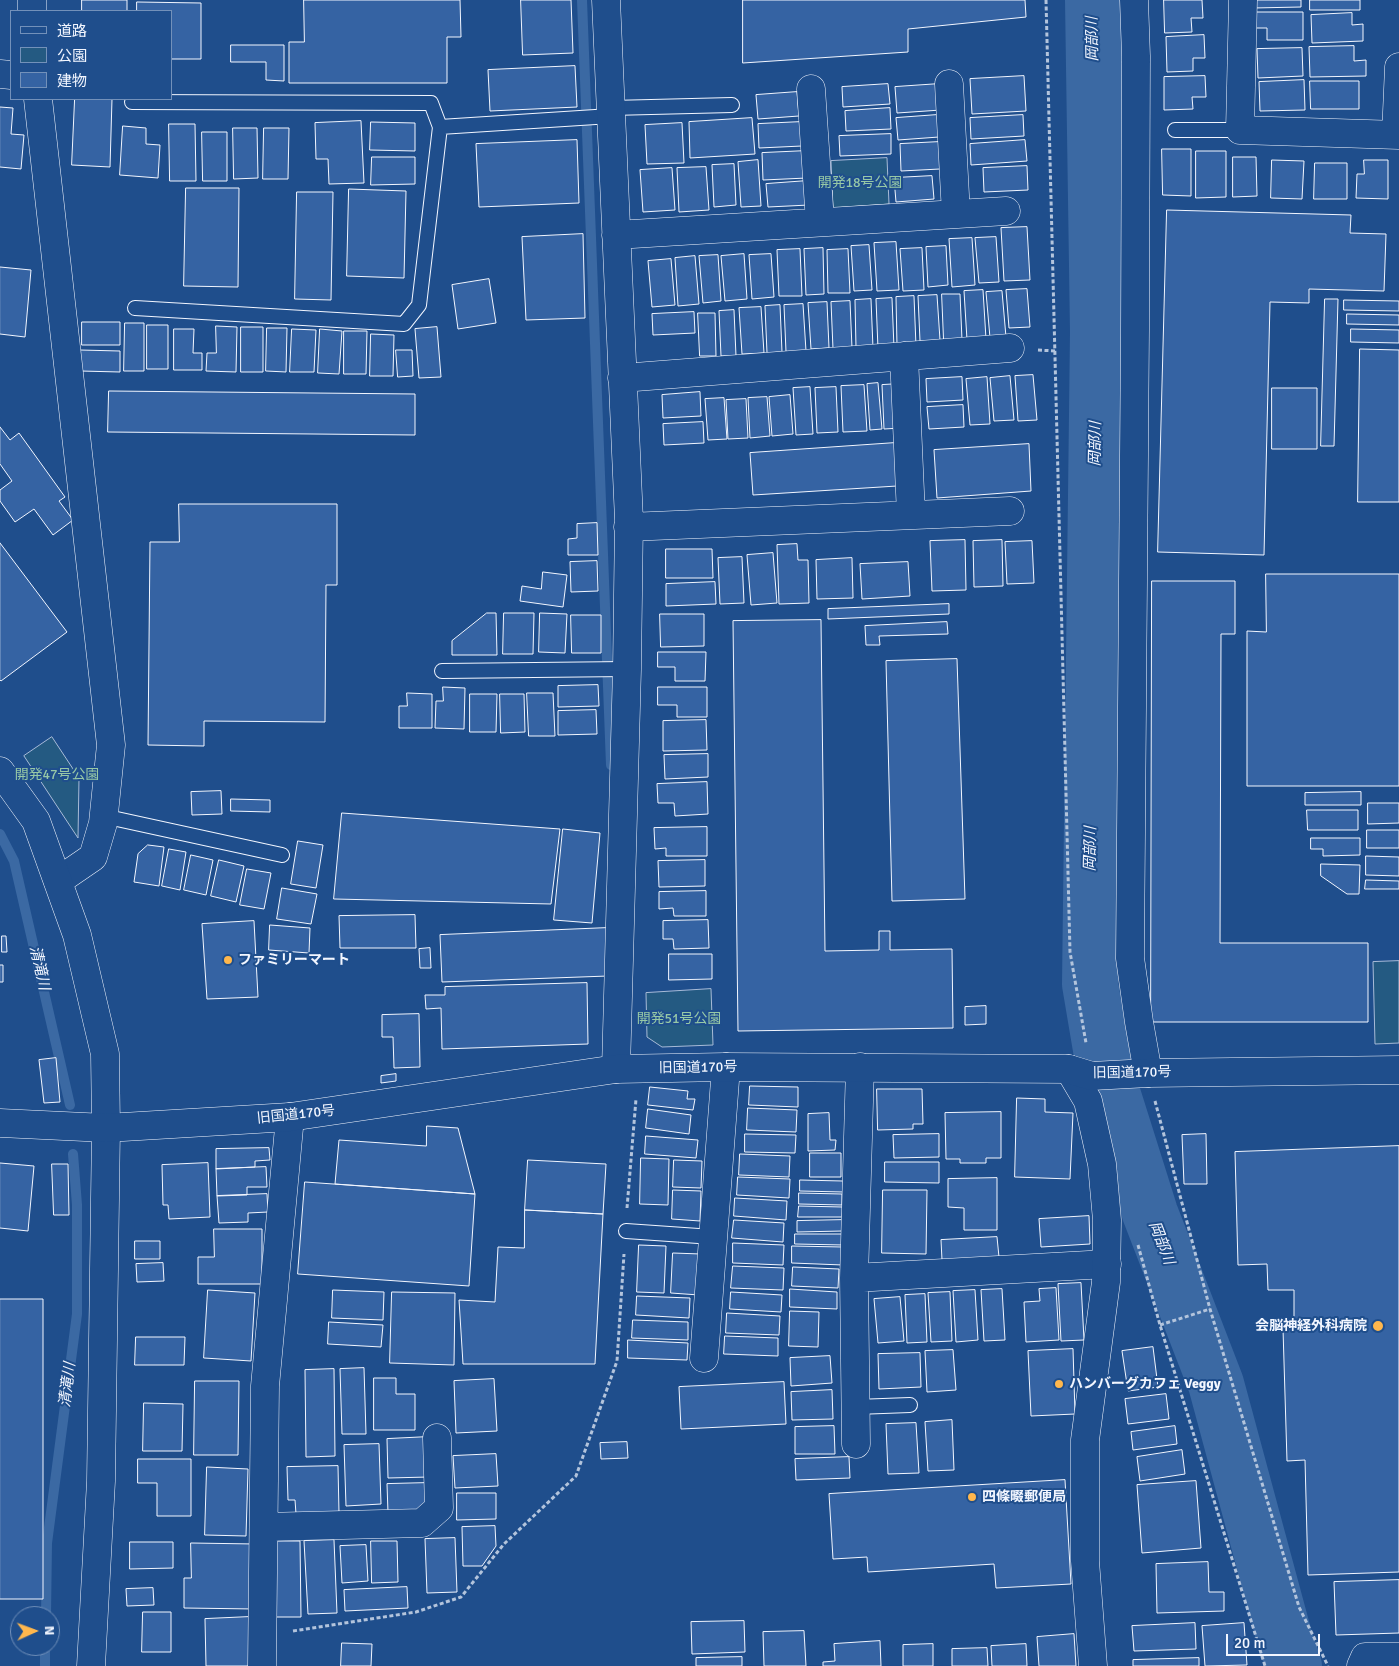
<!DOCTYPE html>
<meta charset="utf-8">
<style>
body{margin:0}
#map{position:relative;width:1399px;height:1666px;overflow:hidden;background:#1f4e8c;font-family:Signika,"Noto Sans JP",sans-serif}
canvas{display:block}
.legend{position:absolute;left:10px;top:10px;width:162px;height:90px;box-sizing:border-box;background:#1f4e8c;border:1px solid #7391ba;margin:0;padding:6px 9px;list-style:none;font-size:15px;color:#f2f6ff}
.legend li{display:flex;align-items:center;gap:10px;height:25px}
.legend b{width:25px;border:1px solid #7391ba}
.north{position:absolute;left:10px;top:1606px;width:50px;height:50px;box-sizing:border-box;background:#1f4e8c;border:1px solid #7391ba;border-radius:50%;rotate:88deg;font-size:14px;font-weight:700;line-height:20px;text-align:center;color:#f2f6ff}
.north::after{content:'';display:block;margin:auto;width:18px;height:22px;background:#ffb74d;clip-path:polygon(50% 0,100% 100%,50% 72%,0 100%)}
.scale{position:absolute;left:1226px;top:1634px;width:94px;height:22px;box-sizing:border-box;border:2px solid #f2f6ff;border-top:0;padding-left:6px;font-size:15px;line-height:18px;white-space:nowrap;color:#f2f6ff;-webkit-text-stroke:4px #1f4e8c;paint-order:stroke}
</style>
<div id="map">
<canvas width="1399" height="1666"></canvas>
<ul class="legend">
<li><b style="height:6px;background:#1f4e8c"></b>道路</li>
<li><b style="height:14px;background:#245a82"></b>公園</li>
<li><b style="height:14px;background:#3563a3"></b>建物</li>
</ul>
<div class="north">N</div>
<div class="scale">20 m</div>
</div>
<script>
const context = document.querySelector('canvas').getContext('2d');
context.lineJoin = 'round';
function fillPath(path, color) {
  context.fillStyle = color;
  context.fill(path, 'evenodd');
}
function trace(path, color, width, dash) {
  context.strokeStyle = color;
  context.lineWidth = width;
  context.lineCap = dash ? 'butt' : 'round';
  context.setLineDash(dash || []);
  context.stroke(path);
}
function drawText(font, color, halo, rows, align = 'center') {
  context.font = font + ' Signika,"Noto Sans JP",sans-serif';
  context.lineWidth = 4;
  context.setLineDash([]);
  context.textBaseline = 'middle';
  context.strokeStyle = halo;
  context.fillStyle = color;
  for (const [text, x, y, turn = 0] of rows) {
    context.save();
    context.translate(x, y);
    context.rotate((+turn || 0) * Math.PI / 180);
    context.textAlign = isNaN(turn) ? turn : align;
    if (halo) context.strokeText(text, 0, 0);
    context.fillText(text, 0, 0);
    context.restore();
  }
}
const green = new Path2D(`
 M887,158L889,204L833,208L831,161Z
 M52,737L79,778L78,838L24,756Z
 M1399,961V1043L1375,1044L1373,962Z
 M711,989L713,1045L662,1047L647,1037L646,993Z`);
fillPath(green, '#245a82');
trace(green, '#a8bbd7', 1);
trace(new Path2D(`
 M582,0L611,765
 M0,834L14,861L70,1105
 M46,1616L47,1543L77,1314V1205L73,1154
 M45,1666V1646`), '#3b69a3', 10);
trace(new Path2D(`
 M1093,0L1098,332L1090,984L1104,1067L1150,1213L1216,1384L1284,1636L1294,1666`), '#3b69a3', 56);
const building = new Path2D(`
 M82,0H127V11H82Z
 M304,0H460L461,37H447V83H289V42H304Z
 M521,0H571L573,53L523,55Z
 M743,0H1025L1026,17L908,29V52L743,63Z
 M1164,0H1202L1203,18H1191L1192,32L1165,33Z
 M1254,0H1301V7L1254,8Z
 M1310,0H1360V10H1310Z
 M137,2L201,3V59H171V11H137Z
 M1253,12H1303V40H1267V28H1253Z
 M1352,13V25L1363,24V41L1312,43L1311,15Z
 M1204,35L1205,58H1193V71L1167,72L1166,37Z
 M231,45H284V81L266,80V62H231Z
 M1354,46V61L1366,60V76L1310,77L1309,47Z
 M1302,48L1303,76L1258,78L1257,49Z
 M575,66L577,107L490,111L488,70Z
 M1024,76L1026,111L972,114L970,79Z
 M1205,76L1206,97H1192L1193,109L1164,110V77Z
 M1304,80L1305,110L1260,111L1259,82Z
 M1310,81H1359V109H1311Z
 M888,84L890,104L843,107L842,87Z
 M939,84L941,110L897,113L895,87Z
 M797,92L799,116L758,119L756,95Z
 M75,99H112L110,167L72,165Z
 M0,107L13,108L11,134L24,135L21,169L0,167Z
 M890,108L891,129L846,131L845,111Z
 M937,115L939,137L898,140L896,118Z
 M1023,115L1024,136L971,139L970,118Z
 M752,118L755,154L690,158L689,122Z
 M361,121L364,183L329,184L328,159H316L315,123Z
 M371,122L415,123V151L370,150Z
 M801,122L802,146L759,148L758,124Z
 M682,123L684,163L647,164L645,125Z
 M169,124H195L196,181H170Z
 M123,126L146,128V144L160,145L158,178L120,175Z
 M233,128H257L258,178L234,179Z
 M264,128H289L288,179H263Z
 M202,132H227V181H203Z
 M891,134V154L840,156L839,136Z
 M577,140L579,203L479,207L476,144Z
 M1025,140L1027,161L971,165L970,144Z
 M939,142L940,169L901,171L900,144Z
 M1162,149H1191V196L1163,195Z
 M806,151L807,178L763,180L762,153Z
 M1196,151H1226V197L1196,198Z
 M372,157H415V184L371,185Z
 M1233,157H1256L1257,196L1233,197Z
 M758,160L761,206L741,207L738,162Z
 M1272,160L1304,161L1302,199L1271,198Z
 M1364,160H1388V199L1356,198L1357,174H1364Z
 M1315,163H1347V199H1314Z
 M734,164L736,205L714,207L712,165Z
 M1027,166L1028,190L984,192L983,168Z
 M706,167L709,210L679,212L677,168Z
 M672,168L675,210L643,212L640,170Z
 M932,176L934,199L896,202L894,178Z
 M807,181L809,205L768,207L766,184Z
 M186,188H239L238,287L184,286Z
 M349,189L406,191L404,278L347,276Z
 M297,192H333L331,300L295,299Z
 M1167,210L1351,215L1350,233L1386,234L1384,291L1309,289V303L1270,302L1264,555L1158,552Z
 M1027,227L1030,280L1004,281L1001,228Z
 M583,234L585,318L526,320L522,237Z
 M996,237L999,282L979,283L975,238Z
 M972,238L975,285L952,287L949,239Z
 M896,242L899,290L877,291L874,243Z
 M869,245L872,290L854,291L851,246Z
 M946,246L948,285L928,287L926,247Z
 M823,248L824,294L806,295L804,249Z
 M922,248L924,290L903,291L900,249Z
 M800,249L802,296H779L777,250Z
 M848,249L850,293H828L827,250Z
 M744,254L747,299L725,301L721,256Z
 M771,254L774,297L752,299L749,255Z
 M718,255L721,301L703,303L699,256Z
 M695,256L699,304L678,306L675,258Z
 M671,259L675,305L652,307L648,261Z
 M0,267L31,270L25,337L0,334Z
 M489,279L496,323L458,329L452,285Z
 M1027,289L1030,327L1009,328L1006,290Z
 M983,290L986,339L967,340L964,291Z
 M1002,291L1006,337L990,338L986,292Z
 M942,294H960L962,340L944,341Z
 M937,295L940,340L920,341L918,296Z
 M914,296L916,346H897L896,297Z
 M892,298L894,348L878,349L876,299Z
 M871,299L873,348H856L855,300Z
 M1325,299H1338L1334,446H1321Z
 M1344,300L1399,301V311L1344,310Z
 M850,301L852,348L833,349L831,302Z
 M827,302L829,348L811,349L808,303Z
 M803,304L806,351L786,352L784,305Z
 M780,305L782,352L767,353L765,306Z
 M761,307L764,353L742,354L739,308Z
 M734,310L736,356H721L719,311Z
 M694,312L695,333L653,335L652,314Z
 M698,313H715L716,356H700Z
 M1347,314L1399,315V325L1347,324Z
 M82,322H120V345H82Z
 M125,323H144V371H124Z
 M147,325H168V369H147Z
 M216,326L237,327L236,372L206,371L207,353H216Z
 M241,327H263V372H241Z
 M437,327L441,377L419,378L415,329Z
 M267,328H287L286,372L266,371Z
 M174,329H194L193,353H202V370H174Z
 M292,329L316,330L314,372H290Z
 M320,329L342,331L339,374L318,373Z
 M1351,329L1399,330V343L1351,342Z
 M344,331H367L366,374H344Z
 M371,334L394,335L393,376H370Z
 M1360,349L1399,350V502H1358Z
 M80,350L120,351V372L80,371Z
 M396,350H412L413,376L398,377Z
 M1033,375L1037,420L1018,421L1015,376Z
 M1010,376L1014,420L994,421L990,378Z
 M962,377L963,400L927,402L926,379Z
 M987,377L990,424L970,425L966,379Z
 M878,383L882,429L870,430L867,384Z
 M899,384L901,428L884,429L882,385Z
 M864,385L867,431L843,432L841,386Z
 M810,387L813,434L796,435L793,388Z
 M836,387L838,432L817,433L815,388Z
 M1272,388H1317V449H1272Z
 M109,391L415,394V435L108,432Z
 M700,392L701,416L663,418L662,395Z
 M790,395L793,434L772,436L769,397Z
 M767,397L770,436L750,438L748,398Z
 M724,398L727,439L708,440L705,399Z
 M746,399L748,438L728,439L726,400Z
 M963,405L964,427L929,429L927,407Z
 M703,422L704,443L664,445L663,424Z
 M0,427L10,440L19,433L65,497L59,501L73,520L53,535L34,509L15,522L0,501V490L12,481L0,464Z
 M895,443L897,486L753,495L750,453Z
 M1029,444L1031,491L937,498L934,450Z
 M179,504H337V585H326L325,722L204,721V746L148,745L150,542H179Z
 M597,523L598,555H568V539L577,538V524Z
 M965,540L966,590L932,591L930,541Z
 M1002,540L1003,586L974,587L973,541Z
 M1032,541L1034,583L1007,584L1005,542Z
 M0,543L67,632L1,681L0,680Z
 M797,544L798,560H808L809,603L779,604L777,545Z
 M666,549H712L713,578H666Z
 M773,553L777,603L751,605L747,555Z
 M742,557L744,603L720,604L718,558Z
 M852,558L853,598L817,599L816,560Z
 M597,561L598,591L571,592L570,562Z
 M908,562L910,596L862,599L860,564Z
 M543,572L567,575L563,607L520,601L522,586L541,589Z
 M1266,574H1399V786H1247V631L1266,632Z
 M1152,581H1235V634H1221L1220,943H1368V1022H1151Z
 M715,582L716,604L666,606V584Z
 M949,604V614L828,619V609Z
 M487,613H496L497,655H452V641Z
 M504,613H534L533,654H503Z
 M540,613L567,614L565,653L539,652Z
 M660,614H704V646L661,647Z
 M571,615H601V653H572Z
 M821,620L825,951L879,950V931H890V950L952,949L953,1028L738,1031L733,621Z
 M947,622L948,634L879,636L880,645H866L865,626Z
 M658,652H706L705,681H675V667H658Z
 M957,659L965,899L892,901L886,661Z
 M598,685L599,706L558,707V686Z
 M443,687L465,688L464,729L435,728L436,701H443Z
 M658,687H707V717H677V705H658Z
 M407,693L432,694V728H399V706H407Z
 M527,693H553L555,736H529Z
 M470,694H497L496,732H470Z
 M500,694H524L525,732L501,733Z
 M596,710L597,734L558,735V711Z
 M706,720L707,750L663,751V721Z
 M708,754V777L665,779L664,755Z
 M707,782L708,814L675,816L674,803H658L657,784Z
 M221,791L222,814L192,815L191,792Z
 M1361,792V805H1305V793Z
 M231,799L270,800V812L231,811Z
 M1368,803H1399V823L1368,824Z
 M1307,810H1358V830H1308Z
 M342,813L560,829L551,904L334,899Z
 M707,827V856H666V848L655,849L654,828Z
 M563,829L600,833L592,923L554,920Z
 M1367,830H1399V848H1367Z
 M1311,838H1360V855L1323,856V849H1311Z
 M298,841L323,845L316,888L291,884Z
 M148,845L164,847L159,886L134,882L138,854Z
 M169,849L186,852L180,890L162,886Z
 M191,855L213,860L206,895L184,890Z
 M1366,856L1399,857V876L1366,875Z
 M219,860L244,866L236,902L211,896Z
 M705,860V886L659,887L658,861Z
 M1321,864L1360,865L1359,894H1347L1321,876Z
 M247,869L271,873L264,909L240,905Z
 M1366,880L1399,881V889H1365Z
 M282,888L317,894L311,924L277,919Z
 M706,891V916H674L673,908L659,909V892Z
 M415,915L416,948H340L339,916Z
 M708,920L709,948L674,949L673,939H663V921Z
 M254,921L258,997L207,999L202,924Z
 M270,925L310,928L309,953L269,950Z
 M607,928L608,976L442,982L440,935Z
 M2,936H6L7,952H2Z
 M430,948L431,968H420L419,949Z
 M669,954H712V979L669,980Z
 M0,965H3V982H0Z
 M587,983L588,1044L442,1049L441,1008L426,1009L425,995H445V987Z
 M986,1006V1024L965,1025V1007Z
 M419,1014L420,1067L394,1068L393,1037H382V1015Z
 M56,1058L60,1102L44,1103L39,1060Z
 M396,1074V1081L381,1083V1076Z
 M750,1086L798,1087V1107L749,1105Z
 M650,1087L688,1091L687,1099H695L693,1110L648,1105Z
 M877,1089H922L923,1124H913V1129L878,1130Z
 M1017,1098L1045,1099V1112L1073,1113L1070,1179L1015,1177Z
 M748,1108L797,1110L796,1132L747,1130Z
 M648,1109L691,1115L689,1134L646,1128Z
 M1001,1112V1158H986V1163H960V1159H946L945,1113Z
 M829,1113L830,1140H836L835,1150L808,1151V1114Z
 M427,1126L458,1128L475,1194L335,1184L339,1140L426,1146Z
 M745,1134L796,1135L795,1153L745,1152Z
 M939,1134V1157L894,1158L893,1135Z
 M1206,1134L1207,1184H1184L1182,1135Z
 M646,1136L698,1140L696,1158L645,1154Z
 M1399,1146V1572L1308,1575L1305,1460L1287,1461L1283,1329H1294V1290H1268L1267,1264L1238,1265L1235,1152Z
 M269,1148L270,1160L255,1161V1167L216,1169V1149Z
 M810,1153H841V1177H810Z
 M740,1154L790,1156L789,1177L739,1175Z
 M641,1158L669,1159L668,1205L640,1204Z
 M528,1160L606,1164L603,1214L525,1210Z
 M674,1160L702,1161L701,1188L673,1187Z
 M885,1162H939V1183L885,1182Z
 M0,1163L34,1166L28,1231L0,1228Z
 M208,1163L210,1217L169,1219L168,1205H163L162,1165Z
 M52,1164H68L69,1215H54Z
 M266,1167L267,1187H247V1195L217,1196L216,1169Z
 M738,1177L790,1179L789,1198L737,1195Z
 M997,1178V1230H964V1208L948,1207V1179Z
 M800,1180L843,1181V1192L800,1191Z
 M305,1182L475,1194L469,1286L298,1274Z
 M673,1190L701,1191L700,1221L672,1219Z
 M883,1190H927L926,1254L882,1253Z
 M799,1193L842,1194V1205L799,1204Z
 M267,1194L268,1212L248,1213V1222L219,1223L217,1196Z
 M735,1198L787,1201L786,1220L734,1216Z
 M799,1206L843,1207L842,1217H798Z
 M525,1210L603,1214L595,1364H463L459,1300L495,1302L498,1247L524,1248Z
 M1089,1216L1090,1244L1041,1247L1039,1219Z
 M734,1220L784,1223L783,1242L732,1238Z
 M843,1220V1231L797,1232V1221Z
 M214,1229H262V1284H198V1257H214Z
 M795,1234H844L843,1245L795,1244Z
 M997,1237L999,1257L942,1260L941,1240Z
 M135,1241H160V1259H135Z
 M733,1243L784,1245L783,1265L733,1263Z
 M639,1245L666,1246L664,1293L637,1292Z
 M792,1246L843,1247V1265L792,1263Z
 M673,1253L701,1254L699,1295L671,1293Z
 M163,1263L164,1281L137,1282L136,1264Z
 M733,1266L784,1268L783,1290L731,1288Z
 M793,1267L839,1269L838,1288L792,1286Z
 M1081,1283L1084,1340L1061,1341L1058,1284Z
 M1056,1288L1059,1340L1026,1342L1024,1302L1040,1301L1039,1289Z
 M790,1289L837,1292V1309L790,1307Z
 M1002,1289L1005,1340L984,1341L981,1290Z
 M208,1290L255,1293L251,1361L204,1358Z
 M333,1290L384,1292L383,1320L332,1318Z
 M975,1290L978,1340L956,1342L953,1291Z
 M392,1292L455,1293L454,1365L390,1363Z
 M731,1292L782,1295L781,1312L730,1309Z
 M950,1292L952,1341L931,1342L928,1293Z
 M925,1294L927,1342L907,1343L905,1295Z
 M637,1296L690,1298L689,1318L636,1315Z
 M900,1297L904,1341L878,1343L874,1299Z
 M0,1299H43V1599H0Z
 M790,1311L819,1312L818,1347L789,1346Z
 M727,1313L780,1316L779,1335L726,1333Z
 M633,1320L688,1322V1340L632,1338Z
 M329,1322L383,1325L381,1347L328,1344Z
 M725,1336L778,1338V1356L724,1354Z
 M136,1337H185L184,1365H135Z
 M628,1340L688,1343L687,1360L628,1358Z
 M1153,1347L1158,1387L1128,1391L1122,1351Z
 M1073,1349L1075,1414L1031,1416L1028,1351Z
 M953,1350L956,1390L927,1392L925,1351Z
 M920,1353L921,1387L879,1389L878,1354Z
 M830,1356L832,1383L791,1386L790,1358Z
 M364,1368L366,1434H342L340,1369Z
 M334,1369L335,1456L306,1457L305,1370Z
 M374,1378H396V1394H415V1430H374Z
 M494,1379L497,1431L456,1433L454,1381Z
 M195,1381H239L238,1455H194Z
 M784,1382L786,1424L681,1429L679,1387Z
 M832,1390L833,1419L792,1420L791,1392Z
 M1166,1394L1169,1419L1128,1424L1125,1399Z
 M144,1403L183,1404L182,1451H143Z
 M952,1420L954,1470L928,1471L925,1422Z
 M916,1423L919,1473L888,1474L886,1424Z
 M834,1426L835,1454H795V1427Z
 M1175,1426L1177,1444L1133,1450L1131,1432Z
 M428,1437L429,1477L388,1478L387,1439Z
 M627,1442L628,1458L601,1459L600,1443Z
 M379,1444L381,1504L346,1506L344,1445Z
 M1182,1450L1185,1474L1140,1481L1137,1457Z
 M496,1454L498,1486L455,1488L453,1456Z
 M849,1457L850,1478L796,1480L795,1459Z
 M138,1459H191V1516H157V1483H138Z
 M338,1466L339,1513L296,1514L295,1500H288L287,1467Z
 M207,1467L248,1469L246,1536L205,1535Z
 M1065,1480L1071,1584L996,1588L994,1564L868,1572L867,1557L833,1559L829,1494Z
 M1196,1481L1201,1548L1142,1553L1137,1485Z
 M427,1483L428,1511L388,1513L387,1484Z
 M457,1493H496V1519L457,1520Z
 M495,1526L496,1546L482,1566H463L462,1527Z
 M455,1538L457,1592L427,1593L425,1539Z
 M334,1540L337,1613L308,1614L304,1541Z
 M275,1541H300L301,1617H276Z
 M371,1541H397L398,1582L372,1583Z
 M130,1542H173V1568L130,1569Z
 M191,1543L255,1544V1609L184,1608V1578H191Z
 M366,1545L368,1581L342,1583L340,1546Z
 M1208,1562L1209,1592H1224V1611L1157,1613L1156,1564Z
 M1399,1580V1633L1336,1635L1334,1582Z
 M407,1587L408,1608L345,1611L344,1590Z
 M153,1588L154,1605L127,1606L126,1589Z
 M143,1612H171V1652H142Z
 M249,1617L251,1666H206L205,1619Z
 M744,1621L745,1652L692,1654L691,1622Z
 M1195,1623L1196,1649L1134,1651L1132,1626Z
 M1244,1623L1247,1665L1205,1666L1202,1626Z
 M804,1631L806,1666H764L763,1632Z
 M1074,1634L1076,1666H1039L1037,1637Z
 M880,1641L881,1666H823V1662L835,1661L834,1644Z
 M342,1643L372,1644L371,1666H341Z
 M933,1644V1666H903V1645Z
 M1026,1644L1027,1666H992L991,1646Z
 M987,1648L988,1666H952V1649Z
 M742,1657V1666H696V1658Z
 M1199,1658V1666H1133V1660Z`);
fillPath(building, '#3563a3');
trace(building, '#f2f6ff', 1);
const lane = new Path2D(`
 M132,102L431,103L440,127L419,305L404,324L135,308
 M611,108L732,105
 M440,127L611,116
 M1175,130H1240
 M442,671L627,669
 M103,816L282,855
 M626,1231L713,1237
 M856,1407L910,1405`);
const street = new Path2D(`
 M32,0V11
 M606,0L629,520L627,669L616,1069
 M1134,0L1136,56L1135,330L1130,958L1139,1022L1148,1073
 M1243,0L1240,130L1399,135
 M0,74L11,75
 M949,84L956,214
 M811,89L820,222
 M38,99L111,745L103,823L93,857L58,881
 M1396,135L1399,67
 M616,235L1006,211
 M904,356L911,515
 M622,378L1010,348
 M628,527L1010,511
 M854,1278L1107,1264
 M704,1358L726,1067
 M856,1444L854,1278L860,1067
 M264,1527L422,1523L439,1508L437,1438
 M91,1666L101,1481L106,1128
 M262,1666L265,1386L290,1117
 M1361,1666L1365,1657H1399`);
const secondary = new Path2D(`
 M0,771L36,821L77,935L105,1054L106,1128
 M1069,1069L1088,1101L1102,1164L1107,1220L1106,1282L1085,1440V1561L1093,1666`);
const highway = new Path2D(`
 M0,1123L106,1128L290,1117L616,1069L726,1067L1069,1069L1092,1076L1148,1073L1399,1070`);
trace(lane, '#f2f6ff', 16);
trace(street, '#f2f6ff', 29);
trace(secondary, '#f2f6ff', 29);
trace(highway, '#f2f6ff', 29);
trace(new Path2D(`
 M1046,0L1070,952L1086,1043
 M1038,350L1055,351
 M1155,1101L1210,1309L1299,1607L1328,1666
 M627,1208L636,1099
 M1138,1245L1160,1325L1265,1666
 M1160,1325L1210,1309
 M293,1631L416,1612L461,1597L504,1544L576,1476L617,1361L624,1254`), '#b3c4dc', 3, [4, 2.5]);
trace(lane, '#1f4e8c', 14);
trace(street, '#1f4e8c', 28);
trace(secondary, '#1f4e8c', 28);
trace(highway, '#1f4e8c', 28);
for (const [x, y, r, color] of [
 [228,960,5,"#ffb74d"],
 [1378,1326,6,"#ffb74d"],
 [1059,1384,5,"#ffb74d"],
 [972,1497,5,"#ffb74d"]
]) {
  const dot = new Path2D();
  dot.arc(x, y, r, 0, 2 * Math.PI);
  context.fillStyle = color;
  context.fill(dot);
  trace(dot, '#1f4e8c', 2);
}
drawText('14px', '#97c8a6', '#1f4e8c', [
 ["開発18号公園",860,183],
 ["開発47号公園",57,775],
 ["開発51号公園",679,1019]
]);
drawText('bold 14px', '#f2f6ff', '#1f4e8c', [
 ["ファミリーマート",238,960],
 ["会脳神経外科病院",1367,1326,"right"],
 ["ハンバーグカフェ Veggy",1069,1384],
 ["四條畷郵便局",982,1497]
], 'left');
drawText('14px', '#f2f6ff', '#1f4e8c', [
 ["旧国道170号",698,1068,-1],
 ["旧国道170号",1132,1073,-1],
 ["旧国道170号",296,1115,-6]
]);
drawText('italic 15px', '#f2f6ff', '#1f4e8c', [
 ["岡部川",1093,39,-91],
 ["岡部川",1096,444,-89],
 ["岡部川",1091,849,-89],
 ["清滝川",39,968,77],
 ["岡部川",1161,1243,69],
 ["清滝川",68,1385,-83]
]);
</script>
